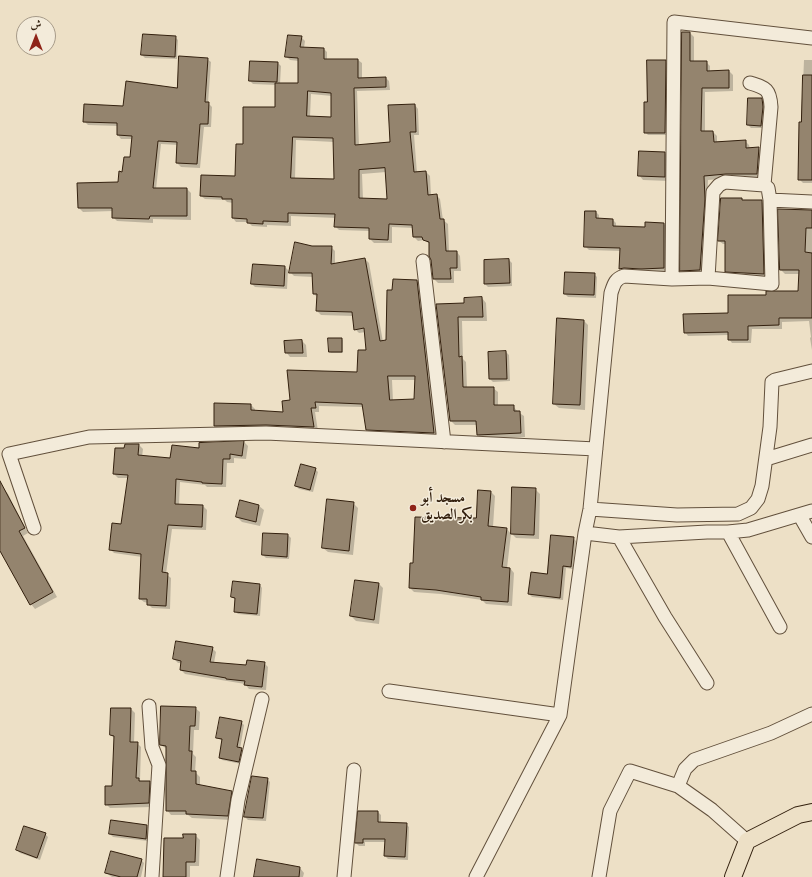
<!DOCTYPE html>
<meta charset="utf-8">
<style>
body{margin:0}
#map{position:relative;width:812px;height:877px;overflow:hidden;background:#ede0c6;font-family:"IM FELL DW Pica",Amiri,serif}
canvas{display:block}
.north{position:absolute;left:16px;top:16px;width:40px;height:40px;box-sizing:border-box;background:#f3ebda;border:1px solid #a69a88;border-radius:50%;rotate:0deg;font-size:11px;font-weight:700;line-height:16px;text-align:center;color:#33200e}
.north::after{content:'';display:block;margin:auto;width:14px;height:18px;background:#8f2418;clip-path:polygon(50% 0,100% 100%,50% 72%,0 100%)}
</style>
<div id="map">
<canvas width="812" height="877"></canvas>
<div class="north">ش</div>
</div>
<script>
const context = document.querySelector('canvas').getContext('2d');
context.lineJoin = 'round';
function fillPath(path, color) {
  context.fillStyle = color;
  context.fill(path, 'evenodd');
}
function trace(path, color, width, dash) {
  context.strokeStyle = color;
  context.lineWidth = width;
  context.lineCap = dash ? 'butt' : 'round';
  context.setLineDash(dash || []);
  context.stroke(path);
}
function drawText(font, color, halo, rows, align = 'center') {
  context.font = font + ' "IM FELL DW Pica",Amiri,serif';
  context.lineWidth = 3;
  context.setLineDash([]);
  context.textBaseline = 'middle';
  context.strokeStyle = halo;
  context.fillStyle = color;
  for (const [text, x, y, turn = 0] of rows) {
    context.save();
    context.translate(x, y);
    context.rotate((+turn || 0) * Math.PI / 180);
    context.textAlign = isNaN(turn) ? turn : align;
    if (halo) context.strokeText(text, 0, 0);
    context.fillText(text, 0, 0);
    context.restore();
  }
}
fillPath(new Path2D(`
 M690,33L694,37V62H706L710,66V72L729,71L733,75V91L705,92V132H713L717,136V142L745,141L749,145L750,149L758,148L762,152L761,178H730L708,180L704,274H685L681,270Z
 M175,37L178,40L177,59L145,58L142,55Z
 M301,37L305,41L304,48L324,49L327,52V60H358L362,63V79L386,78L389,81L390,90L357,91L359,146L391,143L415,105L418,109L419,135H414L417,173L426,172L430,176L431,196L436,195L440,199L443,220L448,224L449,252H457L460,256L461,271H454V283H438L434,279L430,244L424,240L418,241L414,237V228L392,227V243H374L370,239V231L339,230L335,226L336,218L291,216V226L267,225V227L252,226L248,222H236L233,218V203L227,202L225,200L205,199L201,196L236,177L244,145L276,108V85L253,84L250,81L278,63L281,66L280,84H299V61L290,60L286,56ZM311,94L332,96V118L310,117ZM296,140L334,142L335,180L295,179ZM386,172L388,200L363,199L362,174Z
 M207,59L211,62L208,103L212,107L211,127H204L200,168L181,167L177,163L178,145L161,144L156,189H187L191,193V220L153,219V223L117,221L113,217V211L83,212L79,208L119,183L123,173L131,158L133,139H121L118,135V126L88,125L84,121L178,89Z
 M804,60H812V183H803L799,179Z
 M665,61L668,64V135H648L645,132L648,103Z
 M761,99L764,102L766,111L764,128H751L748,125Z
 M665,153L669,158V181L643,180L639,175Z
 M741,199L743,201H761L765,205L767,277L729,275L726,271V244H723L719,241Z
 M812,211V350L810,338L811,337L809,321L782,322V329H752L751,343H732L729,339V335L688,336L685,332L767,296L799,292L800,274H785L781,270Z
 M596,212L599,215V219L613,220L616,223V227L646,228V223L664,224L667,227V271L624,272L620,269L621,251L589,250L586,247Z
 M312,247H331L335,251V265L365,259L369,263L383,342L387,341L393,291L417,281L421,285L437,437L371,434L367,429L363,407L319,406V412H315L318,431L219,430L215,426L251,405L255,409V411L284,413L291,401L358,373L367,351L366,332L359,333L355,329L353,316L321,315L317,311L318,298L314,294L313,277L294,276L290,272ZM392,380H416L415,400L393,401Z
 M509,260L512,263V286L488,287L485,284Z
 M253,266L285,267L288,270L287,289L255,287L252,284Z
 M594,274L597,277L596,298L568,297L565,294Z
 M482,298L486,303L487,321H462L463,359L466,362L467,388H493L498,392V406H513L518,412L524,416L525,437L482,439L478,435V425H455L451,421L437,305L465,304Z
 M584,321L588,325L585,410L559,408L554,404Z
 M342,339L343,340V353H331L330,352Z
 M302,341L306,345L307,357H290L286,352Z
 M506,352L509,355L510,381L493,382L490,379L489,353Z
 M244,442L248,446L246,459L234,458V463H227L226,487H207L205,485L180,482L179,505L203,506L207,510L206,530L172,529L166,574L171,578L170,609L152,608L148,604V603L144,602L140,599L142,557L114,553L110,549L122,525L128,478H118L114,474L125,449L139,445L143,449L142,457L171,459L200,449V444Z
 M315,469L318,472L313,492L299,489L296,486Z
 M4,489L8,494L28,533L23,536L57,597L35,609L31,604L0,549V491Z
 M535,489L540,494L539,539L516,538L512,534Z
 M491,492L495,496L493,527L507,529L511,534L507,568H510L514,573L512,606L486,604L482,600L441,594L414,592L410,588L414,564L477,519Z
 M240,502L259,506L264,510L260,526L242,522L237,517Z
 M353,503L358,508L353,555L328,552L323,548Z
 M288,535L291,538L289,559L266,558L263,555Z
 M573,538L576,541L573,569L566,568L563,600L532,597L529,594L547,575Z
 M379,584L383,588L379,624L356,621L351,616Z
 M260,585L262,588L260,616L238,614L235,611L236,600L232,597Z
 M212,648L216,652L214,663L247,667L264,663L268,667L266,690L249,689L245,684L185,674L181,670L182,663H178L174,659Z
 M195,708L200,712L199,730H194L193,754L196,757L195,772L200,777V786L231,792L236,796L232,820L192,818L188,815H171L167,810V749L161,745Z
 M131,709L135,713L134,743H137L141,747L140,780L141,782H150L153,785L152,807L110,808L106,804L113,787L115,739L111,735Z
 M241,722L244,725L240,749L244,752L241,764L222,760L220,758L223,741L217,738Z
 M267,779L270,782L266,821L248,820L245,817Z
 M378,812L381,815V823L406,824L409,827L408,860L388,859L385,856L386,842H365V846H359L356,843Z
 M147,826L150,829L148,841L113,837L110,834Z
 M45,834L48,837L40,860L20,853L17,850Z
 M195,835L200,840L199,866H190V877H164L184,839Z
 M141,860L144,863L141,877H112L106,873Z
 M300,868L304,873L303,877H255Z`), '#0003');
const building = new Path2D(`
 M682,32H690V61H707V71L729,70V88H702L701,131H713L714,142L746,140V148L759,147L757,174H726L704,176L705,199L700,270L680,271Z
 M143,34L176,36L175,57L141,55Z
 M288,35L302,36L300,47L324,48V59H358V78L386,77V87L354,88L355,145L390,142L388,105L415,104L416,132H410L414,172L426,171L428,195L437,194L440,219H444L446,251H457V268H450L451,279H433L431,260L429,256V242L423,240L422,237H413L412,225L389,224L388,240L369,239V228L334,227L335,214L288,213V222L263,221V224L247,223V219L232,218V199H222V197L200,196L201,175L235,176L236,144H243V107H275V83H298V58L285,57ZM308,91L331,93V117L307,116ZM293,137L333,138L334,179L291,178ZM385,168L387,199L359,198V170Z
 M179,56L208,58L205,102H209L208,124H200L197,164L176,163L177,142L158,141L153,188H187V216H150L149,219L112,218V208H78L77,183L118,182L119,171L122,172L124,157H130L132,136L117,135V123L83,122L84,104L123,106L126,81L177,88Z
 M647,60H666L665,133H644V102H647Z
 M250,61L278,62L277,82L249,81Z
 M803,75H812V180H798L799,122H801Z
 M748,98H762L763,107L761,126L747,125Z
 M639,151L665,152V177L638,176Z
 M721,198H742V200H762L764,274L725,272V241H718Z
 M778,209L812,210V228H806L805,252L812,253V318H779V325L748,326V340H728V332L684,333L683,314L728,313V295H766V291H798L799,270H780Z
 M585,211H596V218L613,219V226L645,227V222L664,223V268L641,269L624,268L619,269L620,248L584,247Z
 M295,242L312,246H332L331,264L365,258L380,341L386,340L387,290H392L393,279L417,280L434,433L366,430L362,404L315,402L316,408H311L314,427L266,425L214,426V403L251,404V410L283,412L282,401L290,400L287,370L357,372L358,350H366L364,328L354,330L352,312L316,311L317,294H313L312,273H289ZM388,376H415L414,399L390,400Z
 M509,259L510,283L484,284V260Z
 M253,264L285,266L284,286L251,284Z
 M565,272L595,273L594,295L564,294Z
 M482,297L483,317H458L459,357L462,356L463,387H494V405H514V411H520L521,433L477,435L476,421H450L436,304L464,303V298Z
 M557,318L584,320L580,405L553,404Z
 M328,338H342V352H329Z
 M302,340L303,353H285L284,341Z
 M506,351L507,379H489L488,352Z
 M244,441L242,456L230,454V459H223L222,484L202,483V482L176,479L175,504L203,505L202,527L168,525L162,572L168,573L166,606L147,605V599H139L141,554L109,550L112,523L121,524L128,475L113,474L115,448H124L125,444H139L138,455L170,458L172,445L199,448V443Z
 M301,464L316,468L310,490L295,486Z
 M0,481L25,528L19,531L53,592L30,605L0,551Z
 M512,487L536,488L534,535L511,534Z
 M478,490L491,491L488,526L507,528L502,567L510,568L508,602L481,600V597L436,590L409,588L410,563H413L415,517L476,518Z
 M327,499L354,502L349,551L322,548Z
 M240,500L259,505L256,522L236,517Z
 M263,533L288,534L287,557L262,555Z
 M551,535L574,537L571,567L563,566L560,598L528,594L531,572L547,574Z
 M355,580L379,583L374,620L350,616Z
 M233,581L260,584L257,614L234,612L235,598L231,597Z
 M176,641L213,647L210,662L246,665L247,660L265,662L262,687L244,685L245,681L226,679V678L180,670L181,661L173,659Z
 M161,706L196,707L195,726H190L189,751H192L191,771H196V784L232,791L228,816L186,814V811H166V746L160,745Z
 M111,708H131L130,742H138L136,778H139V781H150L149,803L105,805V786H112L114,736L110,735Z
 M220,717L242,721L237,747L242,748L239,762L219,758L222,739L216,738Z
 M252,776L268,778L263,818L244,817Z
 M358,811H378V822L407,823L405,857L384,856L385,839H363V843H355Z
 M111,820L147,825L146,839L109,834Z
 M24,826L46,833L37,858L16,850Z
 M183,834H196L195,862H186V877H163L164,838H183Z
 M111,851L142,859L137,877H121L105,873Z
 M257,859L300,867L299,877H254Z`);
fillPath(building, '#94846e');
trace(building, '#33200e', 1);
const minor = new Path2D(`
 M750,83C766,88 770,89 771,107L764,185
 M770,200L812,202
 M423,261L444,442
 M672,279L674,22L812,38
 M766,459L812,445
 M590,509L677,515L738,514L751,508L758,499L762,486L770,427L772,382L775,380L812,371
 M800,516L812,537
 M34,528L9,454L89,437L266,433L596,449
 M728,532L780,627
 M585,533L619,537L707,532H728L748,530L812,511
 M619,537L665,617L707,683
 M389,691L560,715
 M149,706L152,747L159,765L152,877
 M678,786L685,769L694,760L771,733L812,714
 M227,877L238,800L262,699
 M344,877L354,770
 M476,877L560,715L585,533L590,509L611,293C614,284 615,279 624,276L672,279L708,278L772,284L770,200L768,188L764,185L725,182L719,185L713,192L708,278
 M599,877L610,811L630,771L678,786L712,810L747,841`);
const major = new Path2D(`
 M733,877L747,841L798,815L812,812`);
trace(minor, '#62503c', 15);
trace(major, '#33200e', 18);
trace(minor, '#f3ebda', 13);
trace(major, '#ede0c6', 16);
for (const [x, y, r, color] of [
 [413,508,4,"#8f2418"]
]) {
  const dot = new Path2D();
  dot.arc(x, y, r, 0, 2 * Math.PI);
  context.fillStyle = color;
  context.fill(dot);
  trace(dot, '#f3ebda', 1.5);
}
drawText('bold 15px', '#33200e', '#f3ebda', [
 ["مسجد أبو",421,499],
 ["بكر الصديق",421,516]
], 'left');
</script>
